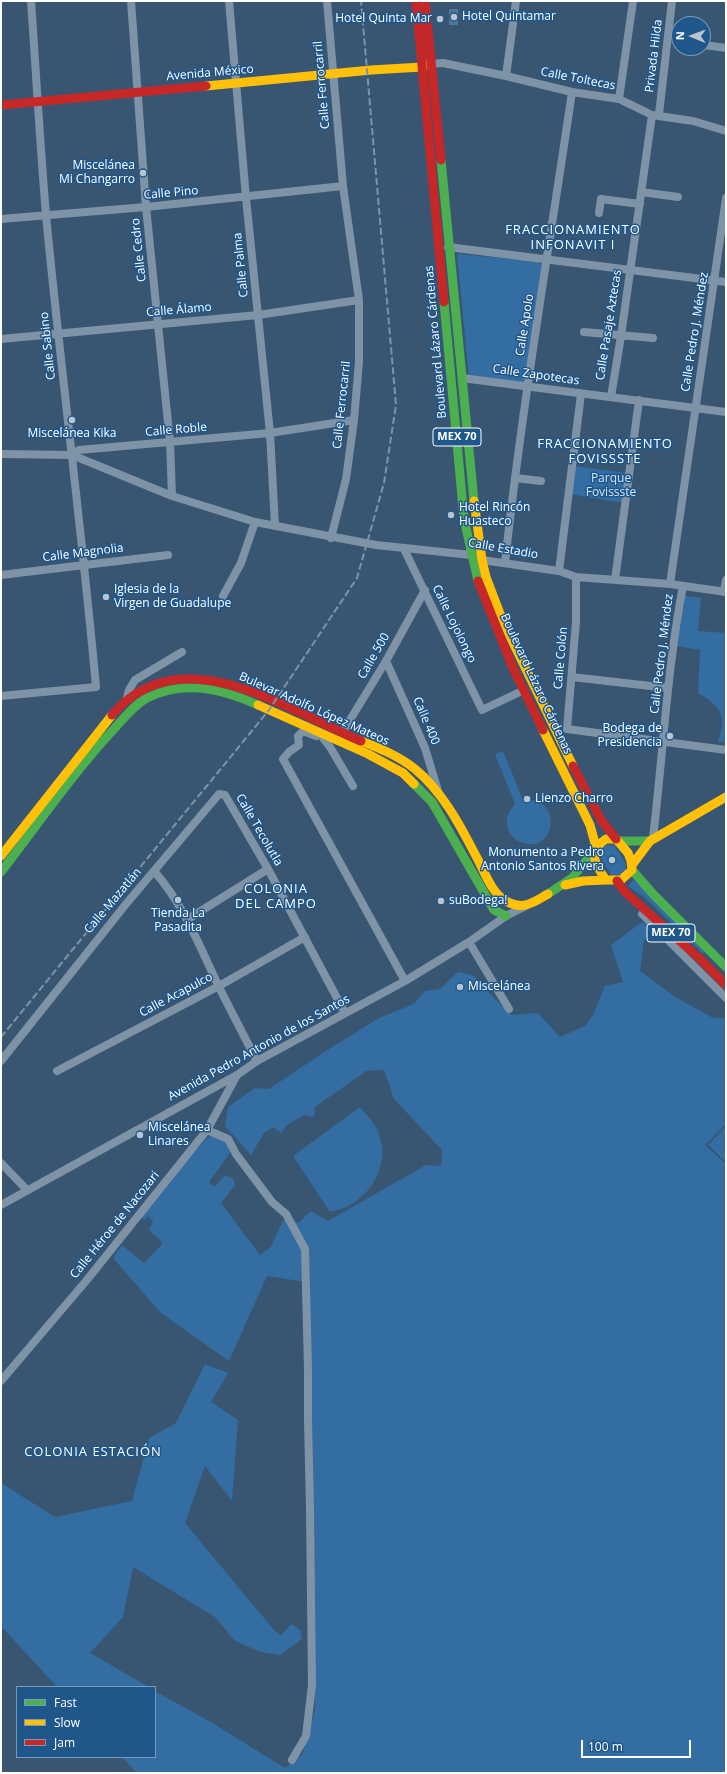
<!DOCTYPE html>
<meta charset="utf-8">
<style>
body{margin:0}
#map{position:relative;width:727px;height:1774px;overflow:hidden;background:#385672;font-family:"Open Sans",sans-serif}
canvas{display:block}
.frame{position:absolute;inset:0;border:2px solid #fff;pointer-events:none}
.legend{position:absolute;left:16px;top:1686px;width:140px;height:72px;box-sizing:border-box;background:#1f578b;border:1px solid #799ab9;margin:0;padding:5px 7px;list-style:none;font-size:12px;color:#fff}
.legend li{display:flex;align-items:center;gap:8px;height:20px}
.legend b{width:20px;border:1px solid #799ab9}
.north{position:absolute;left:671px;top:16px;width:40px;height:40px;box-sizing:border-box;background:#1f578b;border:1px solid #799ab9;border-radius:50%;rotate:271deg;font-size:11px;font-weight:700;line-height:16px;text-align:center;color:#fff}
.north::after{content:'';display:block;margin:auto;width:14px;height:18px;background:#b9c4ce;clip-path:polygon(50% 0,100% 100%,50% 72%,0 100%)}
.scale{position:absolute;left:581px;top:1740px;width:110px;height:18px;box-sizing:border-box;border:2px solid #fff;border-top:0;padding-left:5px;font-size:12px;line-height:14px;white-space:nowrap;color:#fff;-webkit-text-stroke:3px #1f578b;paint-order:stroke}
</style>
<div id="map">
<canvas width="727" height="1774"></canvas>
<div class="frame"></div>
<ul class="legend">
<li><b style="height:5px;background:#4caf50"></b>Fast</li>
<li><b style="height:5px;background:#ffc107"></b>Slow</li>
<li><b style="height:5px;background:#c62828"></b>Jam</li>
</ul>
<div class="north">N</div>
<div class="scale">100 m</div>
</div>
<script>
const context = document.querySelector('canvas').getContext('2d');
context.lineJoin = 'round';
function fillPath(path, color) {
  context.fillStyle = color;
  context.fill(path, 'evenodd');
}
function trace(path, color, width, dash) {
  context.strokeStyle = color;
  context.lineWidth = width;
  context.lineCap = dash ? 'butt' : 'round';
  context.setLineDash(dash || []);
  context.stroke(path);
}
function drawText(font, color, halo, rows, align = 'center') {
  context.font = font + ' "Open Sans",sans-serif';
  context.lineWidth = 3;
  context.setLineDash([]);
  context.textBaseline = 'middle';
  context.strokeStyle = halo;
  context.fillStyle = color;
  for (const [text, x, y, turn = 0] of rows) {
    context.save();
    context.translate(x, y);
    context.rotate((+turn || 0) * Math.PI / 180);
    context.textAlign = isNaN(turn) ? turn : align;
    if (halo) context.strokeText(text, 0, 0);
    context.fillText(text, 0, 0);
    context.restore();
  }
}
fillPath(new Path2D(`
 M457,254L534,261L541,264L543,268L524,383L469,377Z
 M574,466L628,473L624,503L570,494Z
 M685,596L701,598L698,631L726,633V743L718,742C727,716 721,706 698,693L700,650L677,646Z
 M503,751L523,800C564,795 556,854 523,843C516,841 510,836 508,829C505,819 508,812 515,804L495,754Z
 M603,845H614L626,864L625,873L612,876L599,855Z
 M635,878L705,953H702L644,897L628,886Z
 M642,922L651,928L644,941L640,971L675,997L713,1018H726V1124L705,1145L726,1164V1773H137L122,1757H155V1691L214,1724L285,1768L302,1755L310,1731L315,1710L306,1282L267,1276L229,1361L161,1313L113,1258L122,1245L144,1263L163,1243L149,1230L153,1222L149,1216L144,1220L141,1217L184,1162L213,1133L226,1141L230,1153L209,1182L214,1187L225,1175L233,1178L235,1185L221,1203L260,1255L271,1247L283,1220L298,1223L311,1211L328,1221L426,1165L441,1166L442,1150L394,1099L384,1070L366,1071L315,1107L314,1117L304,1115L287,1125L281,1133L273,1127L264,1133L251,1155L225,1126L228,1107L255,1088L269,1089L326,1051L379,1018L414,1004L425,991L440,989L458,972L474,976L495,999L512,1015L538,1013L560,1037L585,1026L593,1015L605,986L623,982L611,945Z
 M360,1107C367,1115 374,1122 378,1132C390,1160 375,1191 350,1205C344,1209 336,1210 330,1212L293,1156Z
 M726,1126V1162L708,1145Z
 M205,1364L228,1373L211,1402L238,1420L232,1501L205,1466L185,1523L274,1630L281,1635L291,1624L300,1630L302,1639L280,1655L261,1652L235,1641L215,1617L133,1567L123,1617L90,1653L149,1687H57L1,1626V1483L55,1517L132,1501L149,1438L176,1423Z`), '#336da1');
fillPath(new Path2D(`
 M449,9H458V25H449Z`), '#50769a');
trace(new Path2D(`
 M131,1L146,207L170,442L172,496
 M229,1L246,198L270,433L275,526
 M327,1L343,186L359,300V362L354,420L346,479L331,538
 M704,45L726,48
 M431,64L443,63L506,76L572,92L619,99L652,115L693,121L726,131
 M506,76L516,1
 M619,99L633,1
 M659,114L672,1
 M641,192L678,197
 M599,213L601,199L640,204
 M1,219L146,207L343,186
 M448,247L726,282
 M584,332L653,338
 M1,339L258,315L359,300
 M462,378L726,412
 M611,397L621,336L652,115
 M1,454L72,455L79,450L270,433L354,420
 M72,455L172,496L255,522L376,545L471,555L482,560L559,571L576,577L670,584L726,592
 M515,478L541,481
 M404,549L482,710L524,690
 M505,563C522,405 549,249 572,92
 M559,571L581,394
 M1,575L168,555
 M615,580L639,400
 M670,584L726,198
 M724,592L726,580
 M223,596L241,563L255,522
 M386,661L425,748L438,791
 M572,677L668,688
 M1,696L96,687C82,530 61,373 46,215C40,144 36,72 31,1
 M126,701L129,690L135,680L182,652
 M567,729L726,750
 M567,729L576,622V577
 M342,733L386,661L425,590
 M316,736L303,731L298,736L299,745L289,752L283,759L405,981
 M323,738L330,747L353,786
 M653,838C663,754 667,669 683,586
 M154,871C184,905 199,945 218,985C231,1011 244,1036 257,1061
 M642,914L726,998
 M188,919L268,869
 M469,942L509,1009
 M1,1061L126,904L219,794L225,795L268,869L345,1013
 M57,1071L219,986L305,937
 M207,1130L228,1139L236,1154L272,1202L286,1214L305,1249L308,1369V1420L310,1509L312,1685L306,1736L292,1760
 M1,1163L27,1190
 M1,1205L237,1075L257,1061L405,981L469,942L506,916L526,906
 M1,1381L86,1281L207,1130L237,1075`), '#7f93a7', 8);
trace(new Path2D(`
 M441,160L474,501
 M444,302L464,519L478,581
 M414,784L432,802L494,910L506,916
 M618,841H650
 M632,870L653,894L726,967
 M1,872C38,824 73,773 114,729C124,718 134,705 147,698C184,679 222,689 258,705
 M548,894L572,878L594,851`), '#4caf50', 9);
trace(new Path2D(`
 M206,86L371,70L422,67L430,64
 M474,501L482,560L486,577L504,624L573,766
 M258,705L368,754L403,773L414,784
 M543,730L590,825L596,847
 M361,741C379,748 399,756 415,769C442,791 460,825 476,856C484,870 491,893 506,901C523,911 534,902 548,894
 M606,839H616L628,853L631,861L632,870L621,880H606C595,865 587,851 606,839Z
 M1,856L112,715
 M632,865L650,841L726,797
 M565,885L583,881L606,880`), '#ffc107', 9);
trace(new Path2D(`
 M416,1L444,302
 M425,1L441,160
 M1,105L206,86
 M478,581L513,668L543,730
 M112,715C180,634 287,710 361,741
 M573,766L601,820L616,839
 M617,881L625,892L700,959L726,985`), '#c62828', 9);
trace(new Path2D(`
 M1,1037L269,710L357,578L384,483L396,405L361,1`), '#7f93a5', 2, [7, 3]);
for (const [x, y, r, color] of [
 [454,17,4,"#b9c4ce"],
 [440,19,4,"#b9c4ce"],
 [143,173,4,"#b9c4ce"],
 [72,420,4,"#b9c4ce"],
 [451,515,4,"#b9c4ce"],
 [106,597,4,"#b9c4ce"],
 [670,736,4,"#b9c4ce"],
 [527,799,4,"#b9c4ce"],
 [612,860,4,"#b9c4ce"],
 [178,900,4,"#b9c4ce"],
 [441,901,4,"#b9c4ce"],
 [460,987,4,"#b9c4ce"],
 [140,1135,4,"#b9c4ce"]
]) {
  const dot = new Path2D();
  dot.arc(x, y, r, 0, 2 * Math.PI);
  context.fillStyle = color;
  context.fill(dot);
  trace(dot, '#1f578b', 1.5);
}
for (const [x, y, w] of [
 [457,437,48],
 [671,933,48]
]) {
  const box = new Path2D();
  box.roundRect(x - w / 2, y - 9, w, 18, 3);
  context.fillStyle = '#1f578b';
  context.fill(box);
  trace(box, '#fff', 1);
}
drawText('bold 11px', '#fff', null, [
 ["MEX 70",457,437],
 ["MEX 70",671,933]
]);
drawText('12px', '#fff', '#1f578b', [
 ["Hotel Quintamar",462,17],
 ["Hotel Quinta Mar",432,19,"right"],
 ["Miscelánea",135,166,"right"],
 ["Mi Changarro",135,180,"right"],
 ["Miscelánea Kika",72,434,"center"],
 ["Hotel Rincón",459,508],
 ["Huasteco",459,522],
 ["Iglesia de la",114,590],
 ["Virgen de Guadalupe",114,604],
 ["Bodega de",662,729,"right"],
 ["Presidencia",662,743,"right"],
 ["Lienzo Charro",535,799],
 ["Monumento a Pedro",604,853,"right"],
 ["Antonio Santos Rivera",604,867,"right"],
 ["suBodega!",449,901],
 ["Tienda La",178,914,"center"],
 ["Pasadita",178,928,"center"],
 ["Miscelánea",468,987],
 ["Miscelánea",148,1128],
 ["Linares",148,1142]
], 'left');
drawText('12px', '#fff', '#1f578b', [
 ["Privada Hilda",654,56,-83],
 ["Avenida México",210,73,-5],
 ["Calle Toltecas",578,79,11],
 ["Calle Ferrocarril",322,85,-95],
 ["Calle Pino",171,193,-5],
 ["Calle Cedro",139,250,-96],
 ["Calle Palma",241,265,-96],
 ["Calle Álamo",179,310,-5],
 ["Calle Apolo",525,325,-81],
 ["Calle Pasaje Aztecas",609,325,-81],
 ["Calle Pedro J. Méndez",695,332,-81],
 ["Boulevard Lázaro Cárdenas",436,342,-95],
 ["Calle Sabino",48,346,-96],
 ["Calle Zapotecas",536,375,8],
 ["Calle Ferrocarril",342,405,-84],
 ["Calle Roble",176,430,-5],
 ["Calle Estadio",503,549,10],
 ["Calle Magnolia",83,553,-7],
 ["Calle Lojolongo",454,624,64],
 ["Calle Pedro J. Méndez",662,654,-83],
 ["Calle 500",374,656,-60],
 ["Calle Colón",561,658,-85],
 ["Boulevard Lázaro Cárdenas",536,684,65],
 ["Bulevar Adolfo López Mateos",314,709,24],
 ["Calle 400",426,721,67],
 ["Calle Tecolutla",259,830,60],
 ["Calle Mazatlán",113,901,-50],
 ["Calle Acapulco",176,995,-28],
 ["Avenida Pedro Antonio de los Santos",259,1048,-29],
 ["Calle Héroe de Nacozari",115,1225,-51]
]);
drawText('12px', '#d0e6f9', '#1f578b', [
 ["Parque",611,479],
 ["Fovissste",611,493]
]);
context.letterSpacing = '1px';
drawText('13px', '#fff', '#1f578b', [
 ["FRACCIONAMIENTO",573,230],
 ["INFONAVIT I",573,245],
 ["FRACCIONAMIENTO",605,444],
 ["FOVISSSTE",605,459],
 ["COLONIA",276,889],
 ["DEL CAMPO",276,904],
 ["COLONIA ESTACIÓN",93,1452]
]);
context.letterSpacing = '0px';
</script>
